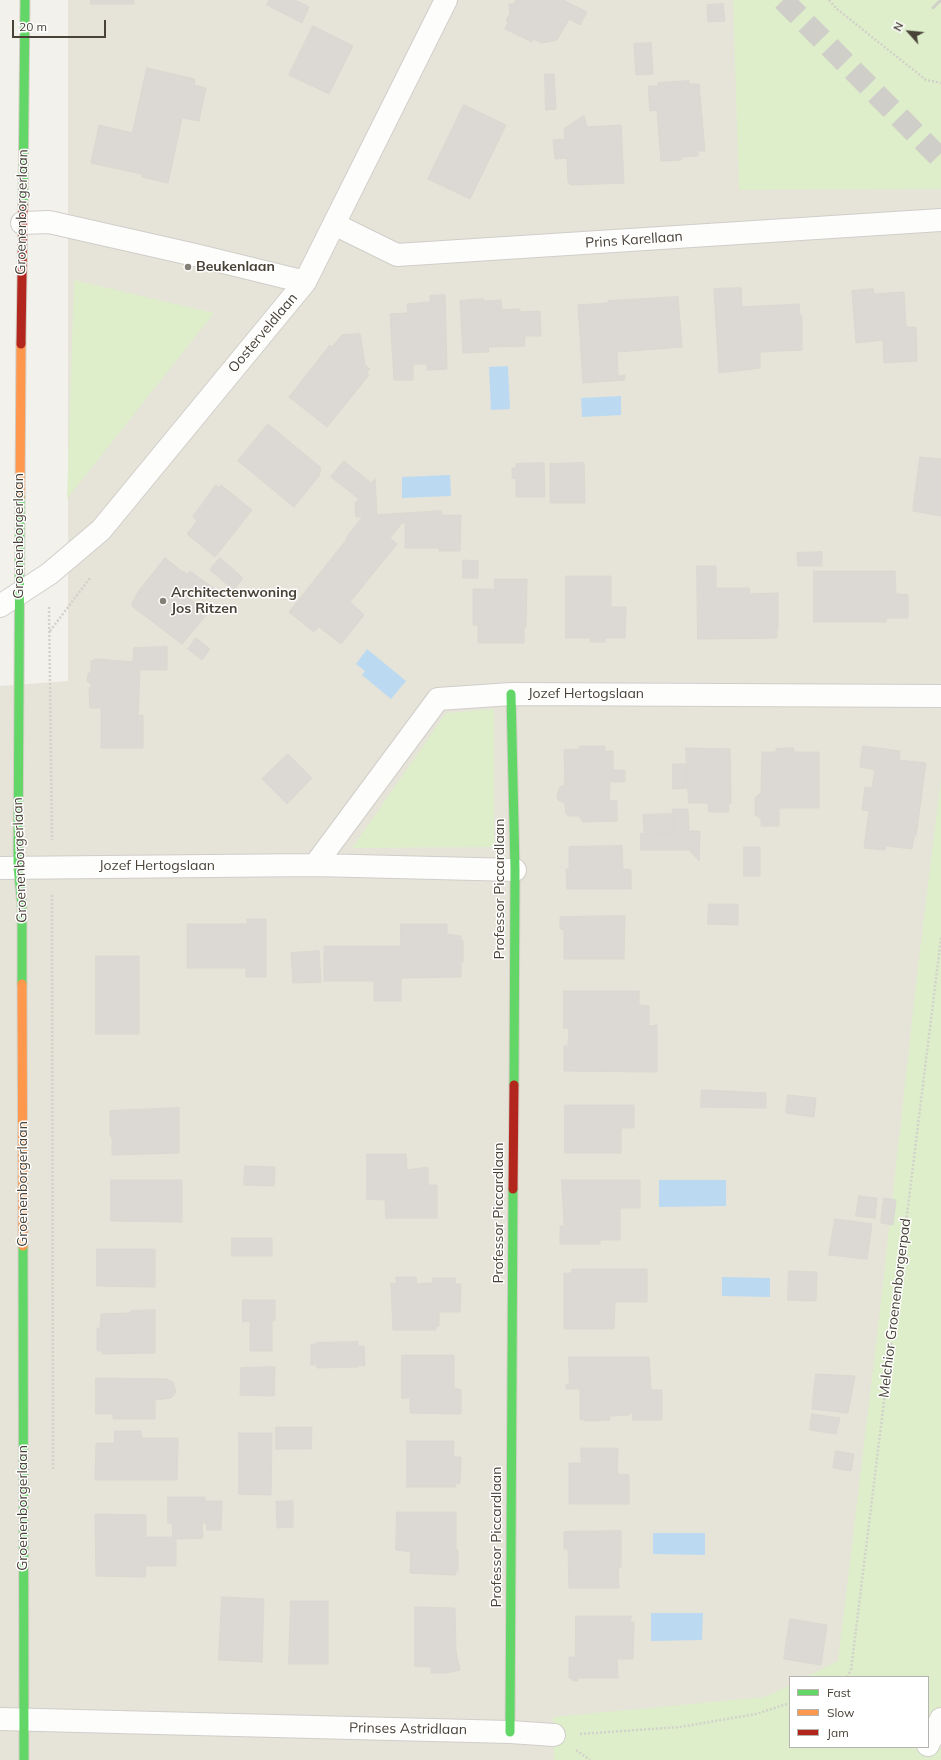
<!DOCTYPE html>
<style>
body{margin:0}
#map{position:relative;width:941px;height:1760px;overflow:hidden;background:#f2f1ec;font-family:Mulish,sans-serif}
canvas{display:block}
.legend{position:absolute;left:789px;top:1676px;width:140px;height:72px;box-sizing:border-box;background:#fff;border:1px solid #b6b3af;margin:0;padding:5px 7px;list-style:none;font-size:12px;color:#494237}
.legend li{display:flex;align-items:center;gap:8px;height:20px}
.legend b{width:20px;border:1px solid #b6b3af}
.north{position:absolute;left:889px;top:12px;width:40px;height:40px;-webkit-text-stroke:3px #fff;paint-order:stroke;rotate:297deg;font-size:11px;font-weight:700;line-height:16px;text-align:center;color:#494237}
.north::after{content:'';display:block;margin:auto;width:14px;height:18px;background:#494237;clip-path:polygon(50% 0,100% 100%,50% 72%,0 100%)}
.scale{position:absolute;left:12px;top:20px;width:94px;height:18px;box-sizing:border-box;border:2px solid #494237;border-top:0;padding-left:5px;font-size:12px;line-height:14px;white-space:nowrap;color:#494237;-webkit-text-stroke:3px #fff;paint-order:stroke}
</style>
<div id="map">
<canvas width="941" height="1760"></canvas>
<ul class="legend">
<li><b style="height:5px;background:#63d668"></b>Fast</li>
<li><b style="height:5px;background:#ff974d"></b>Slow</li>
<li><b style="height:5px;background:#b3261e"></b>Jam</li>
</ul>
<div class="north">N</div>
<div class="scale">20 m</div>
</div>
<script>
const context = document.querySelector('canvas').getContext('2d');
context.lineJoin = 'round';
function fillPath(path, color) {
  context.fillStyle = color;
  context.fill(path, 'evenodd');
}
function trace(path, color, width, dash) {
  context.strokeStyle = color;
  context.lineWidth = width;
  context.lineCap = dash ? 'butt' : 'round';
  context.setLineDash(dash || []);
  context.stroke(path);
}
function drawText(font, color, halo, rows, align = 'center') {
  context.font = font + ' Mulish,sans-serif';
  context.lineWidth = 3;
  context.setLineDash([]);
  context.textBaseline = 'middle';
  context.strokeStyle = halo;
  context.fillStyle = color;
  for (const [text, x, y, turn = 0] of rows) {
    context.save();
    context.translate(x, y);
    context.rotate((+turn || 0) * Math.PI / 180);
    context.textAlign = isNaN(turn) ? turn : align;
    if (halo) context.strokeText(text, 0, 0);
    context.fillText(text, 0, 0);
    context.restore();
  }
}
fillPath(new Path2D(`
 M68,0H941V1691L928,1677H790V1747L906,1760H0V686L68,681Z`), '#e6e3d9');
fillPath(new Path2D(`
 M733,0H941V189L739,190Z
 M74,280L214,313L67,499Z
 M494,709V847L352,848L446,713Z
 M941,778V1760H554L553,1717L765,1697L790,1685V1747H928V1677H806L838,1661L879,1319L917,975Z`), '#deeecb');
fillPath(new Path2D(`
 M508,366L510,409L491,410L489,367Z
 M621,396V415L582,417L581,398Z
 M450,475L451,496L402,498V477Z
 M367,649L406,681L391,699L362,675L365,671L356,664Z
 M659,1180H726V1206L659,1207Z
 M722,1277L770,1278V1297L722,1296Z
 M653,1533H705V1555L653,1554Z
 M651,1613H703L702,1640L651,1641Z`), '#bbdaf2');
const building = new Path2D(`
 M91,0H134V4H91Z
 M269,0H295L309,7L302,23L267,5Z
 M516,0H563L587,12L580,25L569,19L557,40L542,43L533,39L532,42L505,29L508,22L506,21L510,13L509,4H514Z
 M723,4L725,21L708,22L707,5Z
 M313,26L353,46L329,94L289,75Z
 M651,43L653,74L636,75L634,44Z
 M147,68L195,79L194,85L206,88L199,121L182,118L168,183L142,177V174L91,163L99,125L132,133Z
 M545,74H554L556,109L546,110Z
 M689,81V84H699L705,151H698V156L682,157L681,160L661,161L657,110L650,111L648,86H658V83Z
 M464,105L506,125L470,199L428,179Z
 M584,116L587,127L621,125L624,183L571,185L568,183L567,158L555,159L553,140L565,139L564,129Z
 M741,288L742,307L799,304L800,316H802V350L760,352V368L719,373L714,289Z
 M873,289L874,294L904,292L906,327H916L917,361L884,363L883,340L856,343L852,291Z
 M445,295L447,369L427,370V364H413V380H394L390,314L408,313L407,304L430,302V296Z
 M678,297L682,347L617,352L618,376L625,375V380L583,383L578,305L608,303V301Z
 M483,299V301L501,300L502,310L520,309V312L540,311L541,336H525L524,346L488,347L489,352L463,353L460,301Z
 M360,334L365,365L370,369L366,373L369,375L327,427L289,397L330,345L332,347L342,335Z
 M268,424L320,467L321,469L319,476L294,507L238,461Z
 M920,457L941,459V516L913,511Z
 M344,461L371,483L359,499L331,477Z
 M544,463L545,497H516V479L512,478V468H516V464Z
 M584,463L585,503H550V464Z
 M375,479L377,515L356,517L355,504Z
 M216,485L219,488L221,485L252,510L215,557L187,534L197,521L193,517Z
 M441,511L442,515H461L460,551H439V548H405V523H402L390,538L397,544L350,602L364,615L341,644L319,627L314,632L289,612L347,539L346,538L363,516Z
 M822,552V566H798L797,553Z
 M165,558L183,572V571L187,574L190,571L216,590L211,597L198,587L189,598L208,613L182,644L133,607L132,603L138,592Z
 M220,558L243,578L234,590L210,570Z
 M463,560L478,561V578H463Z
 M697,566H716V588H749L750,594L778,593V629H777V638L698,639Z
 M814,571H895L896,594L908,595V618H887L886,622H814Z
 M566,576H611V607H626L625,638H608L605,639V642H590L591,638H566Z
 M495,579H527L526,627L524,628V643H478V625H473V589H494Z
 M196,638L210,649L202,660L188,649Z
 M167,647V670H140L138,716L143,715V748H101V708H90L89,688L91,687V684L87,681L88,674L91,671V661L96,659L133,662L134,648Z
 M580,746H605V751H613V770H625V782H565L564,750L580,749Z
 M863,746L900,751L899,760L926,763L916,836H914L912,849L886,846L885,850L864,848L869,811L862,810L865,787L872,788L875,770L860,767Z
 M686,748L730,749L731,803H728L729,812H709L708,803H689Z
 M793,748L794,752H819V808H779V826H761V819L755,815V798L761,792L762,752H776V749Z
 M288,754L312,778L287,804L262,779Z
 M673,764H687L688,788L673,789Z
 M565,782L610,783L609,800L617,801V821L583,822L579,816H569L566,814L565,803L558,800L557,795L560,787L564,786Z
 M673,809H688L689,831H700L699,861L674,833Z
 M673,814L674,833L644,832L643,815Z
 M641,833H674L689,850H641Z
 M622,846L623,869L631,870V889H567L566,869H569V847Z
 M744,847H760V876H744Z
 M709,904H738V925L708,924Z
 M625,916L624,959H564V930L560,929V917Z
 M247,919H266V977H246V968H187V924H247Z
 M401,924H447V934L461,936V940H463V962H461V977L401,978V1001H374V981H324V946H400Z
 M319,951L321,982L293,983L291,953Z
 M96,956H139V1034H96Z
 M564,991H639V1005L649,1006V1026L657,1025V1072L564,1071V1046H568L569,1028H564Z
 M702,1090L766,1093V1108L701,1107Z
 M788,1095L816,1098L814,1117L786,1113Z
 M565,1105H634V1128H621V1153H565Z
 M179,1108V1153L112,1155V1138L110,1135V1111Z
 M367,1154H406L407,1170L428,1167V1185H437V1218H386L385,1200L367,1199Z
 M245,1166L275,1167L274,1186L244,1185Z
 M111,1180H182V1222L111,1221Z
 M562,1180H640V1208H620V1240H600V1244H560V1226H564Z
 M859,1196L877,1198L875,1218L856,1216Z
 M884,1198L896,1200L893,1225L881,1223Z
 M835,1219L872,1224L867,1259L829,1255Z
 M232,1238H272V1256H232Z
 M97,1249H155V1287L97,1286Z
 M572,1269H647V1302H615L614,1329H564V1273H572Z
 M789,1271L817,1272L816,1301L788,1300Z
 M396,1277H416L417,1284L433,1283L432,1278H456L455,1284H461L460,1312H439V1326H436V1330H393L391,1283L396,1284Z
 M243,1300H275V1321H272V1351H250V1321L243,1322Z
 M155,1310V1353L102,1354V1351H97V1328H100L101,1314L131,1313V1311Z
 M358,1342V1346H364L365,1366L358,1365V1367L317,1368V1365H311V1344H317V1343Z
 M402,1355H454V1388L461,1390V1414L410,1413V1398H402Z
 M569,1357H649L651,1390H662V1420H632L633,1413H630L629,1415L609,1416L610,1420L585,1421V1420L580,1419V1389H566V1384H569Z
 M275,1367L274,1396L240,1395L241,1368Z
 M816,1374L855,1376L848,1413L812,1409Z
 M96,1378L167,1379L173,1382L176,1392L171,1398L155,1400V1419H113V1414H96Z
 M812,1414L840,1418L836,1434L810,1430Z
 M276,1427H312L311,1449H276Z
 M115,1431H141L142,1438H178L177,1480H95L96,1443H114Z
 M239,1433H272L271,1495L239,1494Z
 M407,1441H454L453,1457H461L460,1483L455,1484L456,1487H407Z
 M581,1448H618L617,1474L629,1475V1504H569V1463H581Z
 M836,1451L854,1454L851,1471L833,1468Z
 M168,1497H205L206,1523H202L203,1538L176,1539V1566H146L145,1577L96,1576L95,1514L146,1515V1537H173L172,1523H168Z
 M207,1501H222L221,1530H207Z
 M293,1501V1527L277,1528L276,1502Z
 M397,1512H456V1550H458V1572H455L456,1575L410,1573L411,1552L396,1550Z
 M621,1531V1567L618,1568L619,1588H569L568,1549H564V1532Z
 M222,1597L264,1599L262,1662L219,1660Z
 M291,1601H328V1664H289Z
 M415,1607L455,1608L456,1652L460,1670L447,1673H431V1667L415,1666Z
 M576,1616H632L630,1622H634L633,1659H617L618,1678H578V1681H576L572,1680V1678H569V1657H575Z
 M790,1619L827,1625L821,1665L784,1659Z`);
fillPath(building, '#dcd9d4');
trace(building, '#dad8d1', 1);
trace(new Path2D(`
 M783,0L941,159
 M939,0L941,2`), '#d0cec8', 22, [22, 11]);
const street = new Path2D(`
 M22,223L49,222L195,255L305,282
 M334,224L397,255L941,220
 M0,606L49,574L101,530L305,282L446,0
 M315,865L438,699L511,694L941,696
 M0,868L315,865L515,870
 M0,1719L510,1732L554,1735
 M928,1745L941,1719`);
const fast = new Path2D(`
 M23,205L25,0
 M20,497L18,867L22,905V984
 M511,694L515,870L514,1085
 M23,1246L24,1760
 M510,1732L513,1189`);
const slow = new Path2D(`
 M20,497L21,344
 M22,984L23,1246`);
const jam = new Path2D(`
 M21,344L23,205
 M513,1189L514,1085`);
trace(street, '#d0cec9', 24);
trace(fast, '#d2cec3', 11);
trace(slow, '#d2cec3', 11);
trace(jam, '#d2cec3', 11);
trace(new Path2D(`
 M829,0L837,9L926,80L941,83
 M49,607L52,840
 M50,631L90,578
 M52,895L53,1470
 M847,1677L851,1670L941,938
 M580,1734L680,1727L756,1714L790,1703
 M576,1750L590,1760`), '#d2d1ca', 2.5, [2, 2]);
trace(street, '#fdfdfc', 22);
trace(fast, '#63d668', 9);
trace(slow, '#ff974d', 9);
trace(jam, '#b3261e', 9);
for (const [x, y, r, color] of [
 [188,267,4,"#847f76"],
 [163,601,4,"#847f76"]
]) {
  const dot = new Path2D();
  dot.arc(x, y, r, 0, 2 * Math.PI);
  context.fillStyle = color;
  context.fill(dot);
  trace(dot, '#fff', 1.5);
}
drawText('14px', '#494237', '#fff', [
 ["Groenenborgerlaan",22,212,-89],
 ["Prins Karellaan",634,240,-4],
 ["Oosterveldlaan",263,333,-50],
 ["Groenenborgerlaan",19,536,-90],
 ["Jozef Hertogslaan",586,694],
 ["Groenenborgerlaan",20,860,-92],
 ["Jozef Hertogslaan",157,866],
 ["Professor Piccardlaan",500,889,-90],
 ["Groenenborgerlaan",23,1184,-90],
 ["Professor Piccardlaan",499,1213,-90],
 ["Melchior Groenenborgerpad",895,1308,-83],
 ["Groenenborgerlaan",23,1508,-90],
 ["Professor Piccardlaan",497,1537,-90],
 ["Prinses Astridlaan",408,1729,1]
]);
drawText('bold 14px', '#494237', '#fff', [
 ["Beukenlaan",196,267],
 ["Architectenwoning",171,593],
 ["Jos Ritzen",171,609]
], 'left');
</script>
